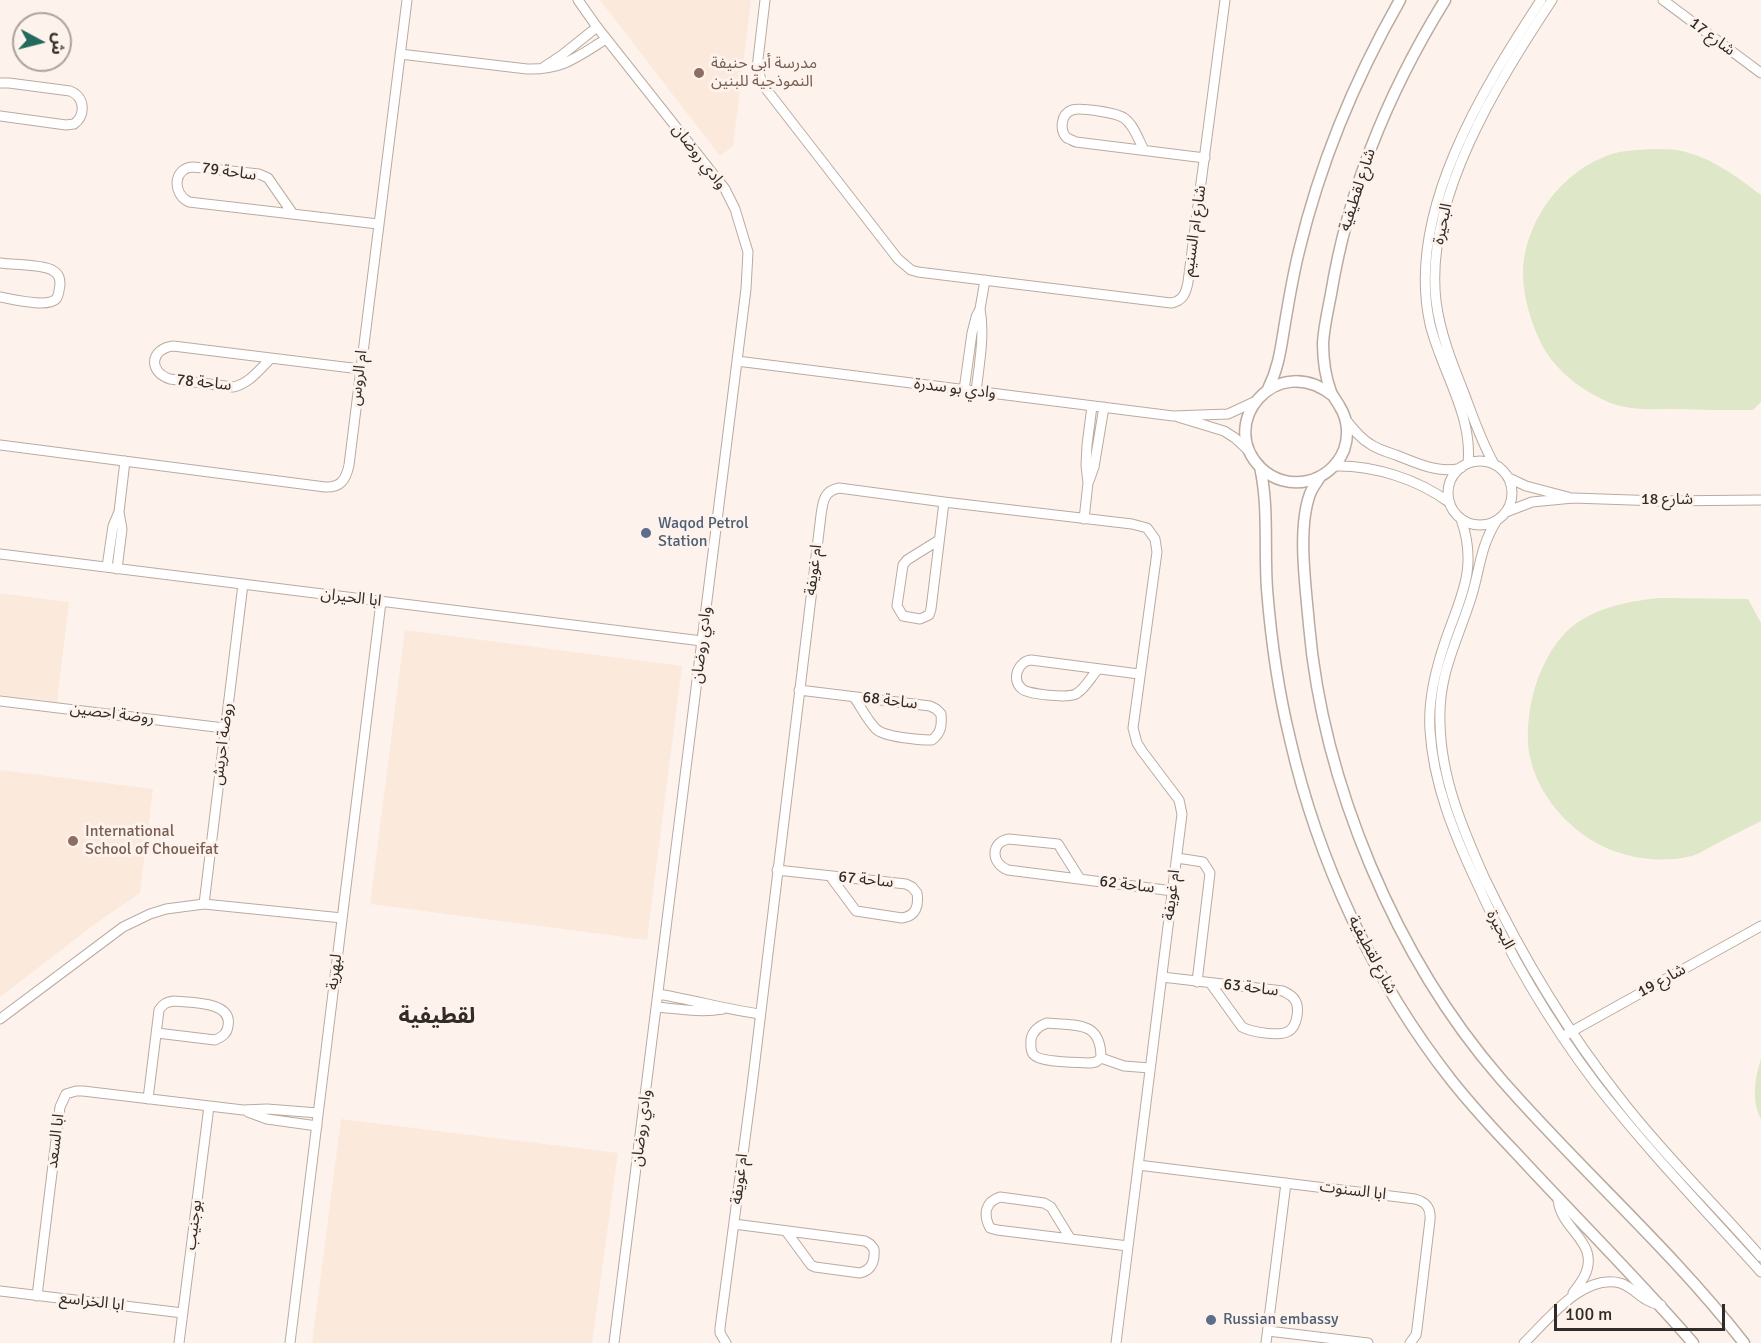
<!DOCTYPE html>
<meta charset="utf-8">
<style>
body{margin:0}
#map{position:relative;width:1761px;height:1343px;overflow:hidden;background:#fdf3ec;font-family:Signika,"Noto Sans Arabic",sans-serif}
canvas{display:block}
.north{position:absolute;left:12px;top:12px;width:60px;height:60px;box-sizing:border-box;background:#fdf3ec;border:2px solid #aca39e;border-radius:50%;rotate:97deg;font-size:16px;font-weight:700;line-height:24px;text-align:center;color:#322c28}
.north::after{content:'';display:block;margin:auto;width:21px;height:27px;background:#24695c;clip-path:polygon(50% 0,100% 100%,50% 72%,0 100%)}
.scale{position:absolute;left:1554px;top:1304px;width:171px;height:27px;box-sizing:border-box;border:3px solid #322c28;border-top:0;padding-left:8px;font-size:18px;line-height:21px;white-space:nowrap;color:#322c28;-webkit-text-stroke:4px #fdf3ec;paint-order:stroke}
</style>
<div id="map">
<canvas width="1761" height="1343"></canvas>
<div class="north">ش</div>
<div class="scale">100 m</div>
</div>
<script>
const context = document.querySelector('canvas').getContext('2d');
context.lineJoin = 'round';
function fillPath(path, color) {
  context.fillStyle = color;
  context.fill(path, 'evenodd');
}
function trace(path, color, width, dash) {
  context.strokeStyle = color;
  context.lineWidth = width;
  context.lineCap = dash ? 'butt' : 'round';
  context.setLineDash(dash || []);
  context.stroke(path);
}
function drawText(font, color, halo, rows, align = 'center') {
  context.font = font + ' Signika,"Noto Sans Arabic",sans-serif';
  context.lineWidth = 6;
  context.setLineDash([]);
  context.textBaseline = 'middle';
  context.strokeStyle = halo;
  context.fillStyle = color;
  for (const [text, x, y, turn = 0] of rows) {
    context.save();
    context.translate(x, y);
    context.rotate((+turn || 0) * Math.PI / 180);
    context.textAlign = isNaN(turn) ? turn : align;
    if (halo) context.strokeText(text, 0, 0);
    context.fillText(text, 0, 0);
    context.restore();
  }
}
fillPath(new Path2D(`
 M600,0H751L733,146L720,156Z
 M0,593L69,602L57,702L0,695Z
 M405,630L682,666L647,940L370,904Z
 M0,770L153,789L140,893L95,924L0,997Z
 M341,1119L618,1153L592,1343H312Z`), '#fbe9dc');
fillPath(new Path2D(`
 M1654,149C1661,149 1670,149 1677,150C1710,156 1736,176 1761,195V402L1753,410C1727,410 1701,410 1676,409C1654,409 1629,411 1608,402C1583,391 1557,372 1543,347C1532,326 1523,298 1523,273C1524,222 1561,172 1609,155C1623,150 1639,150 1654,149Z
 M1660,598L1748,599L1761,623V821C1745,829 1728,838 1712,846C1706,849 1699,854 1692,856C1668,862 1642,860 1620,853C1574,839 1532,793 1528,744C1527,722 1530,702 1537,681C1544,662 1553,645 1567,631C1592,608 1628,601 1660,598Z
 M1761,1059V1119C1751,1101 1755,1077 1761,1059Z`), '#dee7c8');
const minor = new Path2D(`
 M578,0L597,27L725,189L735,209L748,252L746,289L614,1343
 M765,0L757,68L763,85L898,259L911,270L918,272L1171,303C1183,301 1186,293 1188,282L1225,0
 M1663,0L1761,73
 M400,54L527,69C563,70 577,57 606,39
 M544,67L562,55L597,27
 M0,83H9L70,91C85,97 86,115 74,124L66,125L0,116
 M1144,150C1138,139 1134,125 1124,118C1117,113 1080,107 1072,110C1061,114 1059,130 1067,138C1068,138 1075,142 1076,142L1205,158
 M293,214L268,178L259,174L193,167C173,168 172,194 189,202L378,224
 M0,263C14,265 40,264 52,270C59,274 60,278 60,285C59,289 59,296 56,299C48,308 12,299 0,297
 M271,358C260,369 249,384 233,387L170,379C148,372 150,349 173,346L360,369
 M737,361L1173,416L1228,414L1256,401
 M964,390L972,333L976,317L980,309L985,280
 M976,392C979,365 985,335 980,309
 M1178,417L1224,431L1235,438L1250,452
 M1346,420C1353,429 1360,438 1370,444C1377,449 1387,452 1396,455C1417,463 1438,474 1461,468
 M0,445L325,487C340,488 346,480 349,465L407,0
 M1448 493a32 32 0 1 1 64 0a32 32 0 1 1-64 0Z
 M1468,463C1473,415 1441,370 1430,324C1405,213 1483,89 1541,0
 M1494,464C1481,441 1473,417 1464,393C1452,363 1440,333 1436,301C1424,199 1498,82 1552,0
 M1334,466C1373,465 1418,479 1450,503
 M1509,478L1526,486L1568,497
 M1089,481L1094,467L1104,407
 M1506,512L1532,502L1573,498L1660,501L1761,500
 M1084,519L1088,483L1086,465L1087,445L1092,406
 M1461,519C1479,570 1459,599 1444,645C1435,672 1428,702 1430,730C1433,783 1454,834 1476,881C1508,952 1549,1022 1596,1084C1647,1150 1705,1210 1761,1272
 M1497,520C1479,548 1480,572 1470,601C1456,644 1438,676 1440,723C1441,778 1463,830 1485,879C1522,956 1567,1031 1620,1098C1663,1154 1715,1204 1761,1257
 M939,540L907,560L903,565L897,606L903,616L920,619L929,615L931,609L944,502
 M0,554L702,641
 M107,567L113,526L119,512
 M117,569L122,529L119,512L125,461
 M1098,669C1091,677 1085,689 1076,694C1068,698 1027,695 1021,688C1011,678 1019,661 1031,660L1139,674
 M799,690L930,706L936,709L941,714C942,726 941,733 932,740C919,740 884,737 876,729C867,720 861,707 854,697
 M0,701L224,728
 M1177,858L1203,862L1210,873L1197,982
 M777,870L906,884L912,887L917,893C919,906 916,916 902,918L856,911L830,876
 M1080,879L1058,844L1009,839C990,842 991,864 1008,870L1173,891
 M204,904L243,584
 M1162,977L1283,991C1288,994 1292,995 1295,1000C1300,1008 1297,1026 1289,1031C1280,1037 1251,1032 1242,1027L1211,984
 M658,994C693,1000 726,1009 760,1014
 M657,1007C679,1009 701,1013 723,1009
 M0,1019L123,927L150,914L166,909L204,904L342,918
 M1047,1023C1076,1026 1101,1020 1101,1058L1096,1062L1090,1063C1078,1062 1039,1063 1033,1054C1030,1050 1031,1043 1031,1039C1033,1030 1039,1026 1047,1023Z
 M1567,1034L1761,926
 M1101,1058L1124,1066L1150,1068
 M148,1099L159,1010C163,1004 166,1002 174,1001C191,1003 233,1001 228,1026C227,1034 222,1037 215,1040L157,1033
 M248,1112L267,1119L317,1126
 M1138,1165L1415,1199C1427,1202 1431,1209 1430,1220L1417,1329L1416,1335L1410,1343
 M1558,1198C1559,1230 1602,1242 1584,1277C1581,1282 1577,1288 1573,1293
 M734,1224L865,1241L870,1244L874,1249C875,1261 872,1270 860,1273L815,1267L811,1265L786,1231
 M1070,1238L1051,1207L1044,1203L1000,1197C985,1202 983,1214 990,1228L997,1230L1128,1246
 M0,1291L183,1313
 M37,1296L60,1107L66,1094L76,1091H83L243,1110L267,1109L318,1113
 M1268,1331L1368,1343
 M179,1343L209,1106
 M290,1343L381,602
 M726,1343L720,1333V1328L752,1086L821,515C823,501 824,491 839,488L944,502L1132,524L1147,528L1155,539L1157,552L1133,728L1137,743L1142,751L1179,800L1182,814L1116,1343
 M1266,1343L1286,1183
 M1524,1343C1547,1321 1583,1273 1620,1283C1636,1288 1641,1302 1661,1305`);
const tertiary = new Path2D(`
 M1268,389C1279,367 1281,347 1285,323C1289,299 1293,275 1299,251C1320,163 1355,79 1400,0
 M1332,395C1276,351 1216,424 1261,468C1287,493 1330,484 1344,450C1349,436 1348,420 1340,407C1337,401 1333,397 1331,392C1325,376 1323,360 1323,343C1324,326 1328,310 1331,294C1348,190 1390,89 1445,0
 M1260,467C1269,507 1264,548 1267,589C1271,639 1278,690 1290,739C1318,862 1374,982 1452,1081C1472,1106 1494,1130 1516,1153C1575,1217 1636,1277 1693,1343
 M1320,477C1317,482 1312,488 1310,494C1297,529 1306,588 1309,625C1323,784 1396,958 1500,1078C1579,1169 1670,1248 1744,1343`);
trace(minor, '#baaba0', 11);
trace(tertiary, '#baaba0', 13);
trace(minor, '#fff', 9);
trace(tertiary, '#fff', 10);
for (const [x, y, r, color] of [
 [699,73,6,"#8d6e63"],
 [646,533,6,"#5c6f8a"],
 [73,841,6,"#8d6e63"],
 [1211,1320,6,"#5c6f8a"]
]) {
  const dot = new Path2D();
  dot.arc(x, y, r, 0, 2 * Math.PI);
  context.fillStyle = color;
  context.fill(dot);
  trace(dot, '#fdf3ec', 2);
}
drawText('16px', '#322c28', '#fdf3ec', [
 ["شارع 17",1712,37,37],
 ["وادي روضان",699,157,52],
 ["ساحة 79",229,172,8],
 ["شارع لقطيفية",1358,190,-72],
 ["البحيرة",1443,224,-78],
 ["شارع ام السنيم",1195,231,-82],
 ["ام الروس",359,378,-83],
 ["ساحة 78",204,383,6],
 ["وادي بو سدرة",955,389,7],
 ["شارع 18",1667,500],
 ["ام غويفة",814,570,-83],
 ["ابا الحيران",351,598,7],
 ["وادي روضان",702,645,-83],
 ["ساحة 68",890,701,7],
 ["روضة احصين",112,714,7],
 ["روضة احريش",223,744,-83],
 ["ساحة 67",866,880,6],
 ["ساحة 62",1127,885,7],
 ["ام غويفة",1172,895,-83],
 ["البحيرة",1500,930,62],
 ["شارع لقطيفية",1372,955,62],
 ["لبهرية",335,972,-83],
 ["شارع 19",1662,981,-29],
 ["ساحة 63",1251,988,7],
 ["وادي روضان",642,1128,-83],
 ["ابا السعد",56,1141,-83],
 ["ام غويفة",740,1179,-83],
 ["ابا السنوت",1353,1191,7],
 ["بوجنيب",194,1225,-83],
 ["ابا الخراسع",92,1302,7]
]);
drawText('16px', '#785e54', '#fdf3ec', [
 ["مدرسة أبي حنيفة",711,64],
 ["النموذجية للبنين",711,82],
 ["International",85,832],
 ["School of Choueifat",85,850]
], 'left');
drawText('16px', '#4e5e75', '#fdf3ec', [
 ["Waqod Petrol",658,524],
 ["Station",658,542],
 ["Russian embassy",1223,1320]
], 'left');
drawText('bold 22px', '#322c28', '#fdf3ec', [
 ["لقطيفية",437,1017]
]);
</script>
